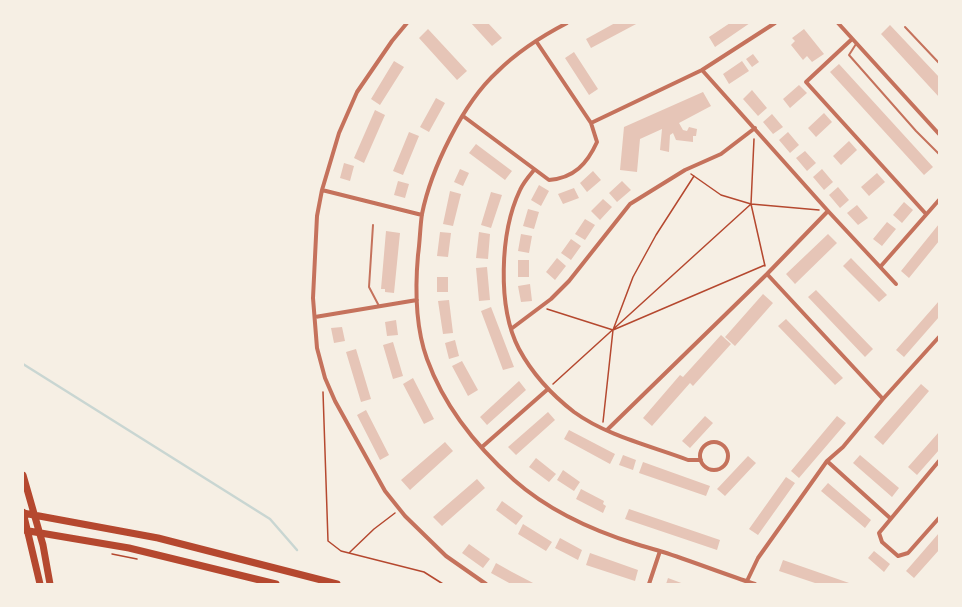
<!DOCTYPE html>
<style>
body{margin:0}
#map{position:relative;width:962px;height:607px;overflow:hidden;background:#f6efe4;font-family:"Exo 2",sans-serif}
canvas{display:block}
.frame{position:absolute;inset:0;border:24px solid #f6efe4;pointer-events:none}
</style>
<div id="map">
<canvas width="962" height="607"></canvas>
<div class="frame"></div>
</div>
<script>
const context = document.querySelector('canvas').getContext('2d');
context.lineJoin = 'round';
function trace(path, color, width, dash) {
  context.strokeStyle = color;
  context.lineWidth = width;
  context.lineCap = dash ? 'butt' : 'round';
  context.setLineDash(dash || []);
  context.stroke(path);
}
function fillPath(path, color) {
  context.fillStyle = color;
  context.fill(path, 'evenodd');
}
trace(new Path2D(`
 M23,364L270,519L297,550`), '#c9d6d2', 2.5);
fillPath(new Path2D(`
 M471,23H488L502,38L492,46Z
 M615,23H638L591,48L586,39Z
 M730,23H750L715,47L709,37Z
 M890,25L939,77V97L881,34Z
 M428,29L467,71L457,80L419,38Z
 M804,29L824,54L812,62L807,56L803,60L791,45L795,41L792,38Z
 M574,52L598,89L589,95L565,58Z
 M753,54L759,62L752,67L746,59Z
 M394,61L404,67L380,105L371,99Z
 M742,61L749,71L729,84L723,74Z
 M839,64L933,167L924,175L830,72Z
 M799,85L807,93L790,108L783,99Z
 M752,90L767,108L758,116L743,99Z
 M703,92L711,106L679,123L683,130L687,131L689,127L697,129L696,136H693V142L676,140L673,133L670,135L669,152L660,150L662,129L640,139L637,172L620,170L624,127Z
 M436,98L445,103L429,132L420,127Z
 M375,110L385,115L364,163L354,158Z
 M824,113L832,122L816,137L808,128Z
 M772,114L783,127L773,134L763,122Z
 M409,132L419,136L403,175L393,171Z
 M788,132L799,145L790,153L779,140Z
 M849,141L857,150L841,165L833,156Z
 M476,144L512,171L505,180L469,153Z
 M805,151L816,163L807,171L796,158Z
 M344,163L354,166L350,181L340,178Z
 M460,169L469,173L463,186L454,182Z
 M822,169L833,182L824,190L813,177Z
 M593,171L601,180L587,192L580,183Z
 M877,173L885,182L869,196L861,187Z
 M398,181L409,184L405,198L394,195Z
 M622,181L631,190L617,202L609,193Z
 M539,185L549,191L541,206L531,200Z
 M838,187L849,200L840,208L829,195Z
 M574,188L579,198L563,204L558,194Z
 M450,191L461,194L453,226L443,224Z
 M491,192L502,195L491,228L481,225Z
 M603,199L612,207L600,220L591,211Z
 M904,202L913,210L902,223L893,215Z
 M857,205L868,218L858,225L847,213Z
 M528,209L539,212L534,229L523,226Z
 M585,219L595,225L585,240L575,234Z
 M887,222L896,229L882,246L873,239Z
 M939,224V241L909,278L901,271Z
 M386,231L400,233L394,293L385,292V289H381Z
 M440,232L451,233L448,257L437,256Z
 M479,232L490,234L488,259L476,258Z
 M521,234L532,236L529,253L518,251Z
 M828,234L837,243L795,284L786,274Z
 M571,239L581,246L571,260L561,253Z
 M557,258L566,266L555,280L546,272Z
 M851,258L887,295L879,302L843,266Z
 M518,260H529V277H518Z
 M487,267L490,300L479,301L476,268Z
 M437,277H448V292H437Z
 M530,284L532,301L521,302L518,286Z
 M816,290L873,349L865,357L808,297Z
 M763,294L773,303L735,346L725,337Z
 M449,300L453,333L443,334L438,301Z
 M939,301V317L904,357L896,350Z
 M491,307L514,367L503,370L481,311Z
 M786,319L843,378L835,385L778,326Z
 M396,320L398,335L387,336L385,322Z
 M342,327L345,341L334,343L331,328Z
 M721,335L731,344L693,386L690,383L652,426L643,418L680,375L683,377Z
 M455,340L459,356L449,359L445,343Z
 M393,342L403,376L393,379L383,345Z
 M356,349L371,399L361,402L346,352Z
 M462,361L478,390L468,396L452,366Z
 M413,378L434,419L424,424L403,384Z
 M519,381L526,390L487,425L480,417Z
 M921,384L929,391L883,445L874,437Z
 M366,410L389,455L380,460L357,415Z
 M548,412L555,420L516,455L508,447Z
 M705,416L713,423L690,448L682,441Z
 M837,416L846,423L799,478L791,471Z
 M569,430L615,454L610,464L564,439Z
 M939,432V450L917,475L908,467Z
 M445,442L453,451L410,490L401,480Z
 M623,455L636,460L633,470L619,465Z
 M860,455L899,488L892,497L853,463Z
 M748,456L756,463L725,496L717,489Z
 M536,458L556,474L549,482L529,467Z
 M643,462L710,486L706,496L639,473Z
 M563,470L580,482L574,491L557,480Z
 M786,477L795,483L758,535L749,529Z
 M477,479L485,488L442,526L433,517Z
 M828,483L871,520L865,528L821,491Z
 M581,489L604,501L603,504L606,506L603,513L576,499Z
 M502,501L523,516L516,525L496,510Z
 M629,509L720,540L717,550L625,519Z
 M523,524L552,542L546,551L518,534Z
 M939,533V550L914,578L906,571Z
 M560,538L582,550L578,560L555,548Z
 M469,544L490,559L483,568L462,553Z
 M874,551L890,564L884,572L868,558Z
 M590,553L638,570L635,581L586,565Z
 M783,560L852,584H818L779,571Z
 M496,563L512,572L535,584H511L491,573Z
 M668,578L684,584H666Z`), '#e6c5b7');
trace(new Path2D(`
 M754,139L751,204L765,266
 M691,174L721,195L751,204L819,210
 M547,309L613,330L765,265
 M553,384L751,204
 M323,392L328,541L341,551L424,572L443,584
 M603,422L613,330L633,277L656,235L694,176
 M350,552L374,529L395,513
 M112,554L137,559`), '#b5482f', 1.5);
trace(new Path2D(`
 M905,27L939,63
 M856,44L849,55L916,131L939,154
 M373,225L369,287L379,306`), '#c5725c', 2);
trace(new Path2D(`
 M407,23L392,41L357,92L339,133L322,190L317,216L313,298L317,348L325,378L335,401L385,491L405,516L446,556L486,584
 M567,23C542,36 517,52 497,72C463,103 431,169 422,214C420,227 420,241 418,255C415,289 415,326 427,359C444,406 477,447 514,480C549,511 591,530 636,544C645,547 654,549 663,552C694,562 724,574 755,584
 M838,23L939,134
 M852,39L806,82L926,214
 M702,70L828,211L896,284
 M463,116L549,180C574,178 587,164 597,142L591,123L536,41
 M591,123L702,70L775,23
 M534,170C529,176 523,183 520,190C500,232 497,307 519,349C532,373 552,395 574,412C607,436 651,446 688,460H701
 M322,190L422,215
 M881,266L939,200
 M767,274L883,399
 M315,317L417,300
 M511,329L551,299L569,281L630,204L685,170L721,154L755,128
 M607,430L767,274L828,211
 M700 456a14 14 0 1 1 28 0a14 14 0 1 1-28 0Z
 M482,447L548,389
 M827,461L890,518
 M939,461L879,533L882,542L898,556L908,553L939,518
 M747,581L758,558L827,461L843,447L883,399L939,337
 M649,584L660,551`), '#c5725c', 4);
trace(new Path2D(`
 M23,475L43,545L50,584
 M23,512L40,584
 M23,513L158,538L337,584
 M23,530L129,548L276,584`), '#b5482f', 7);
</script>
